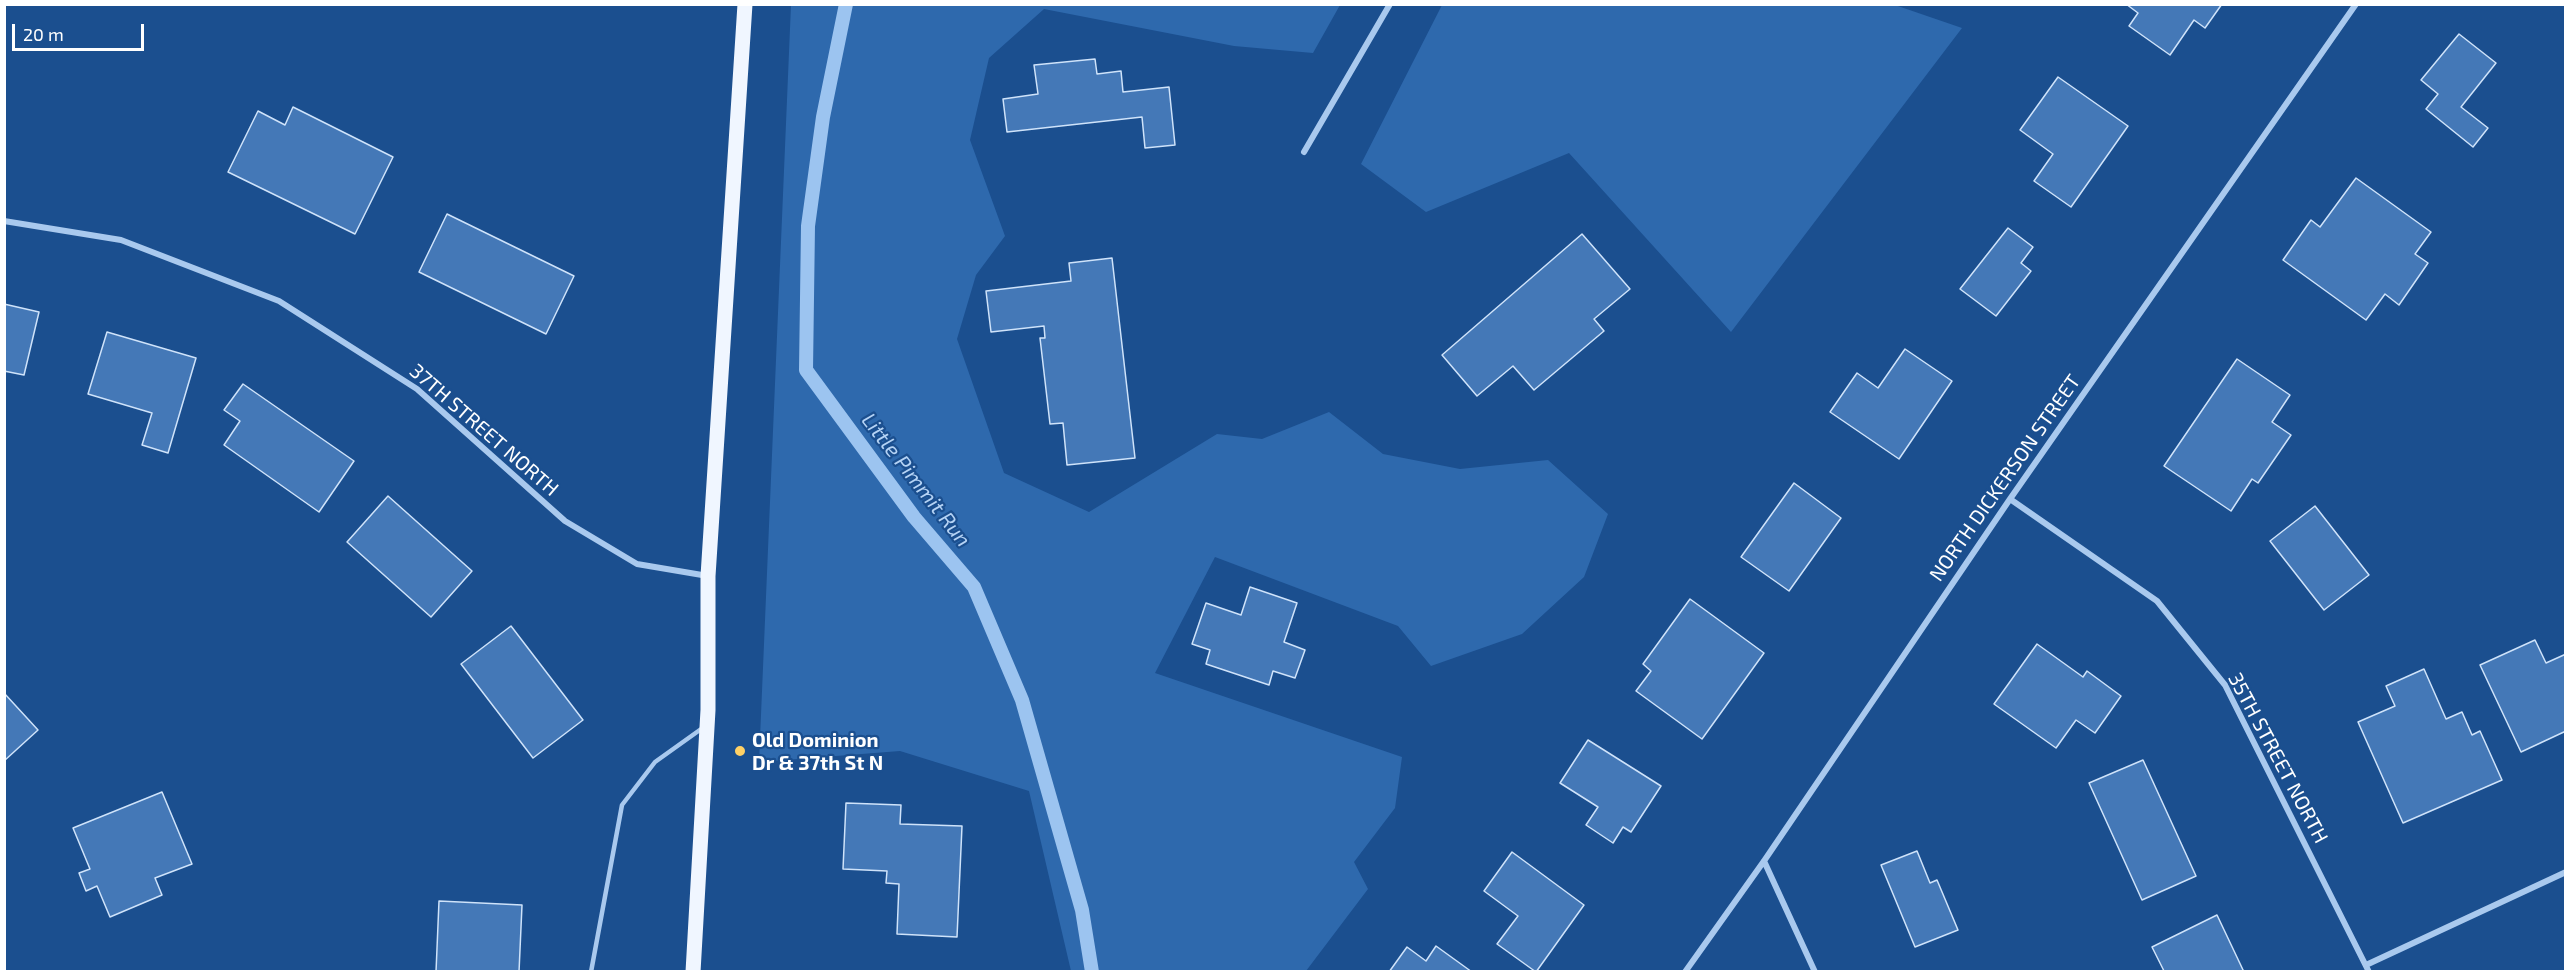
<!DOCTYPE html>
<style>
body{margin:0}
#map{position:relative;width:2570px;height:976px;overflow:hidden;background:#1b4f8f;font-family:"Exo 2",sans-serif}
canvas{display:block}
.frame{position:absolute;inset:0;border:6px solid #fff;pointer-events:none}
.scale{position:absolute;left:12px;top:24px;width:132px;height:27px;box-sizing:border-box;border:3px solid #fff;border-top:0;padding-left:8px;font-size:18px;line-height:21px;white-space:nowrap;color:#fff;-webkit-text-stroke:4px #1b4f8f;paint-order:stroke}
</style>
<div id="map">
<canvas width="2570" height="976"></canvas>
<div class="frame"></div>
<div class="scale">20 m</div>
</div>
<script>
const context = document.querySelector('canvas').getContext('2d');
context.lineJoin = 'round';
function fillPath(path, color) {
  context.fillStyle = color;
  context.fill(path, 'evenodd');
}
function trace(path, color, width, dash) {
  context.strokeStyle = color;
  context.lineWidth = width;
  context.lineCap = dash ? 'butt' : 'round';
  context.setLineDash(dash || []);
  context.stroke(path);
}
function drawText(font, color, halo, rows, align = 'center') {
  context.font = font + ' "Exo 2",sans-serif';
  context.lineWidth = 4.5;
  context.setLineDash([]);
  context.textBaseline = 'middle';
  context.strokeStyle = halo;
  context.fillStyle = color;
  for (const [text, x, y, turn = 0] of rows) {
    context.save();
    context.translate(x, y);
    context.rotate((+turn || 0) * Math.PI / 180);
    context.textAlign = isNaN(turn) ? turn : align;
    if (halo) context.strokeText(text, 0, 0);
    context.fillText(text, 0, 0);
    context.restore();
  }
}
fillPath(new Path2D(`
 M1892,4L1962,28L1731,332L1569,153L1426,212L1361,164L1442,5Z
 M791,5H1340L1313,53L1234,46L1044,9L989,58L970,140L1005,236L976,275L957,339L1004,473L1089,512L1217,434L1262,439L1329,412L1383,454L1460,469L1548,460L1608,514L1584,577L1522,634L1431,666L1398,626L1215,557L1155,673L1402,757L1395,808L1354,862L1368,889L1306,971H1071L1029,791L900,751L759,762Z`), '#2e69ad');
trace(new Path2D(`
 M846,4L823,117L808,226L806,370L914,517L974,587L1022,700L1082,910L1092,972`), '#9cc4f0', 14);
const building = new Path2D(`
 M2126,4H2222L2205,28L2194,20L2170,55L2129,26L2138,13Z
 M2459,34L2496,63L2461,107L2488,128L2473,147L2426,109L2438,94L2421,80Z
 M1095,59L1097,74L1121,71L1123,92L1169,87L1175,145L1145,148L1142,117L1007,132L1003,99L1038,94L1034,65Z
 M2058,77L2128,126L2071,207L2034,181L2053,154L2020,130Z
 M293,107L393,157L355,234L228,172L258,111L285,125Z
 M2356,178L2431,232L2415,254L2428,263L2399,305L2385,294L2366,320L2283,260L2311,220L2320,227Z
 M447,214L574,276L546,334L419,272Z
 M2008,228L2033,247L2021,263L2031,271L1996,316L1960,289Z
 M1582,234L1630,289L1594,319L1604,331L1534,390L1513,366L1477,396L1442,355Z
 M1112,258L1135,458L1067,465L1063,423L1050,424L1040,338H1045L1044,326L991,332L986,291L1071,281L1069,263Z
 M4,304L39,312L24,375L4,371Z
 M107,332L196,358L168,453L142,445L152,413L88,394Z
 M1905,349L1952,381L1899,459L1830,412L1857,373L1878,388Z
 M2237,359L2290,395L2272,422L2291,435L2258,483L2252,479L2231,511L2164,466Z
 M243,384L354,461L319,512L224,445L240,421L224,410Z
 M1794,483L1841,518L1789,591L1741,557Z
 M388,496L472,571L431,617L347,542Z
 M2315,506L2369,575L2324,610L2270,541Z
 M1250,587L1297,603L1284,642L1305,650L1295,678L1273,671L1269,685L1206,664L1210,650L1192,644L1206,603L1241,615Z
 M1690,599L1764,653L1702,739L1636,691L1651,671L1643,664Z
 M511,626L583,720L533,758L461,664Z
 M2535,640L2546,663L2566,654V731L2521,752L2480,665Z
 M2037,644L2083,677L2087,671L2121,696L2095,733L2076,720L2056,748L1994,704Z
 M2424,669L2446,719L2462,712L2472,735L2480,731L2502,780L2403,823L2358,722L2395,706L2386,686Z
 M4,693L38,730L4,761Z
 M1588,740L1661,786L1631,832L1623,827L1613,843L1586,825L1598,807L1560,783Z
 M2143,760L2196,876L2142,900L2089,783Z
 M162,792L192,864L155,878L162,895L110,917L97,886L86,891L79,873L90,869L73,828Z
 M846,803L901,805L900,824L962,826L957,937L897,934L899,884L886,883L887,871L843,869Z
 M1917,851L1930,883L1937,880L1958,930L1915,947L1881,865Z
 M1512,852L1584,905L1536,972L1497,944L1518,916L1484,891Z
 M439,901L522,905L519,972H436Z
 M2217,915L2244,972H2162L2164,971L2152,947Z
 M1436,946L1472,972H1389L1407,947L1426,961Z`);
fillPath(building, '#4478b7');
trace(building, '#cfe3fa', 1.5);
trace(new Path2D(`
 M591,972L622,805L655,762L704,727`), '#a9c9ee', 4.5);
trace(new Path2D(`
 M1304,152L1390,4
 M4,221L121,240L279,301L417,389L565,521L637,564L708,576
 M2010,499L2157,601L2225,685L2369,972
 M1764,861L1815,972
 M2366,965L2566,872
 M1685,972L1764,861L2010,499L2356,4`), '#a9c9ee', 6);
trace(new Path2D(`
 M693,972L708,710V576L745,4`), '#f0f6ff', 15);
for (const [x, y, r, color] of [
 [740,751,6,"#ffd166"]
]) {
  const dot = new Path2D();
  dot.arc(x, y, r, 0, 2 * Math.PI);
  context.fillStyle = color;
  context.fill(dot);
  trace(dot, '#1b4f8f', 2);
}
drawText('20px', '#fff', '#1b4f8f', [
 ["37TH STREET NORTH",484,430,41],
 ["NORTH DICKERSON STREET",2005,478,-55],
 ["35TH STREET NORTH",2278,758,62]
]);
drawText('bold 20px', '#fff', '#1b4f8f', [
 ["Old Dominion",752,740],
 ["Dr & 37th St N",752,763]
], 'left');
drawText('italic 21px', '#b5d3f5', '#1b4f8f', [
 ["Little Pimmit Run",916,480,52]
]);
</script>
